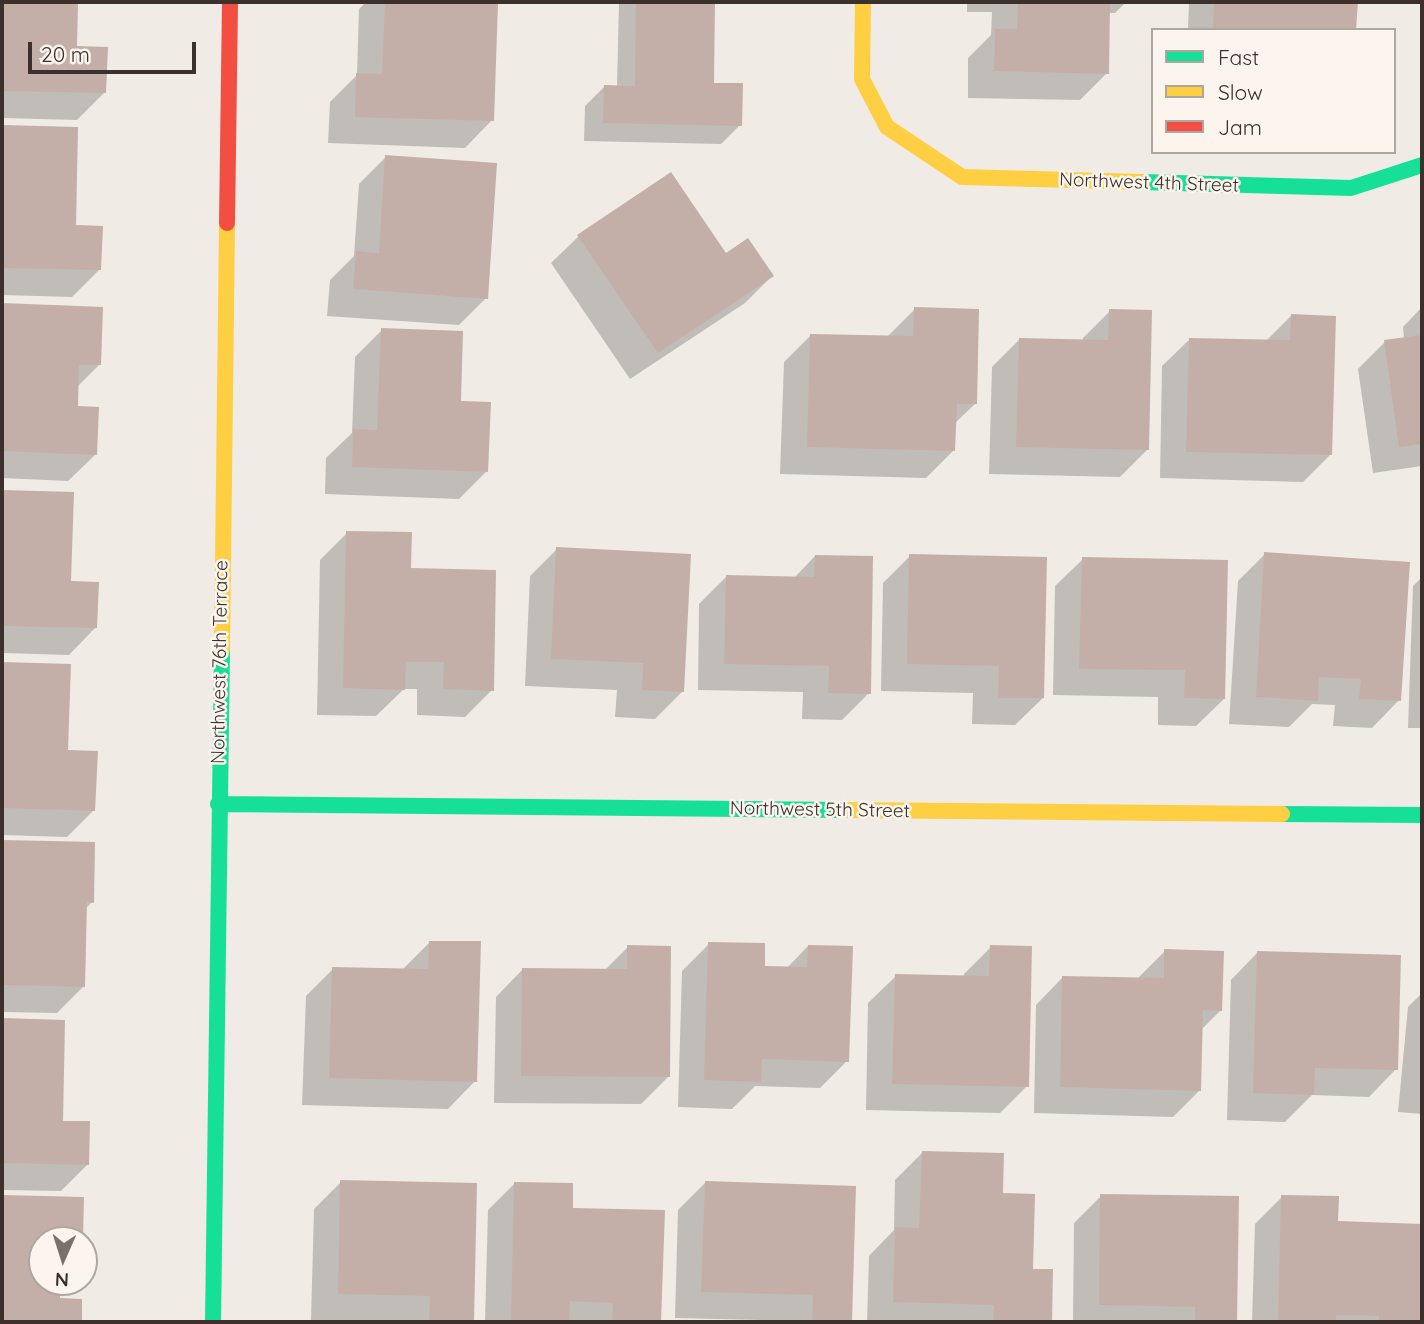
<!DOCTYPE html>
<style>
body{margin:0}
#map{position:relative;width:1424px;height:1324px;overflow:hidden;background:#f0ebe5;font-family:Quicksand,sans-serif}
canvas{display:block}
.frame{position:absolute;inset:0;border:4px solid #3b302b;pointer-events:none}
.legend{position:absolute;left:1151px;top:28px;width:245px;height:126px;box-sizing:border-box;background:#fbf5ee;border:2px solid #aea6a0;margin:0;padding:9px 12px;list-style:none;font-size:21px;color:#3b302b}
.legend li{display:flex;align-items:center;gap:14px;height:35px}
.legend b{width:35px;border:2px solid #aea6a0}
.north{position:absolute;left:28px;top:1226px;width:70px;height:70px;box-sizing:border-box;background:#fbf5ee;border:2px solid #aea6a0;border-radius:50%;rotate:183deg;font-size:19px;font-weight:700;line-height:28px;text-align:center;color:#3b302b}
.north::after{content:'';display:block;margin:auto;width:24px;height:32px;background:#7a716c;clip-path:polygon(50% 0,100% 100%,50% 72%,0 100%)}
.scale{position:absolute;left:28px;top:42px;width:168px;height:32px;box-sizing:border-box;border:4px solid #3b302b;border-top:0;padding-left:9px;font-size:21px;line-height:24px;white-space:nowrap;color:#3b302b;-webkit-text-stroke:5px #fbf5ee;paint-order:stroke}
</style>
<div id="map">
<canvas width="1424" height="1324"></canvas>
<div class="frame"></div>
<ul class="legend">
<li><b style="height:9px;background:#16e098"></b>Fast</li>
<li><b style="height:9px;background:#ffcf43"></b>Slow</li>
<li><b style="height:9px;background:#f24e42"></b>Jam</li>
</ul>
<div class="north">N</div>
<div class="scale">20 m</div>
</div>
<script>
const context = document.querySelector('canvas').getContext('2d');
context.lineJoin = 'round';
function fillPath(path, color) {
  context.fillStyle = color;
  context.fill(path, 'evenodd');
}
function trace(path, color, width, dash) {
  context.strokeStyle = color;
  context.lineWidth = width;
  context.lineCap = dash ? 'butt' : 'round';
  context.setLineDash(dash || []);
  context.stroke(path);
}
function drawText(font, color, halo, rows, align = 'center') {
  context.font = font + ' Quicksand,sans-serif';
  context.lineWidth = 5;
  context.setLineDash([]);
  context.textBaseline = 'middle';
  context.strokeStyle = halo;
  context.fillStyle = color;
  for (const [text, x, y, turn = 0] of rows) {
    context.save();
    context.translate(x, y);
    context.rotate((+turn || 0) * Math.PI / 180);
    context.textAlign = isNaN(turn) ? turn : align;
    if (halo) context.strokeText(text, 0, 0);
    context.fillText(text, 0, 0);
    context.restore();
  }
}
fillPath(new Path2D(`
 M2,2H76L75,47L104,93L77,120L2,118Z
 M366,2H496L492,120L465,148L328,143L330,102L357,75L359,9Z
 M619,2H713L712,84L740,125L721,144L584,141L585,106L604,87H617Z
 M967,2H1126L1115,13H1108L1107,73L1080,100L968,98V58L991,35L992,12H967Z
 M1189,2H1356L1355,30H1188Z
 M2,127L77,129L74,227L99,270L72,297L2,295Z
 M386,157L486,298L459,325L327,316L330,280L354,256L359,184Z
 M579,236L726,255L772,276L745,303L630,379L551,263Z
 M2,305L102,308L100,364L77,387L76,407L96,454L68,481L2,478Z
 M1422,307V466L1373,473L1358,369L1385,342L1404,339L1403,327Z
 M915,309L975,404L954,424L953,451L926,478L780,474L784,362L811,335L887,337Z
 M1110,311L1147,450L1120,477L989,474L992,367L1019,340L1083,341V338Z
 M1291,316L1330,455L1303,482L1160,478L1162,366L1190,339L1266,341Z
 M382,330L459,402L486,472L459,499L325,494L326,458L352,433L355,357Z
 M2,491L72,493L70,583L96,627L69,655L2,653Z
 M347,533L492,690L465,717L417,715V689H404L376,716L317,715L320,560Z
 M557,549L682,692L655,719L615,717L617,690L525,686L530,576Z
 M1265,554L1399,700L1372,728L1333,726L1335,705L1312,704L1289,727L1229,724L1238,581Z
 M815,556L869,693L842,720L802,719L803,692L698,690L699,604L726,577L794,578Z
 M910,556L1043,698L1015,725L972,724L973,693L881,691L883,583Z
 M1083,559L1224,699L1196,726L1158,725V697L1053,695L1055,586Z
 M1422,577V728H1408L1413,586Z
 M2,664L70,666L67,752L94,810L67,837L2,835Z
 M2,842L93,844L92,902L85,909L84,986L57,1013L2,1012Z
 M430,942L475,1081L448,1109L302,1105L306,996L333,969L402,970Z
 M709,944L763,967L787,968L808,946L847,1061L820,1088L755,1086L732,1109L678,1107L682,971Z
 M628,947L668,1077L641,1104L494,1103L496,997L523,969L605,970Z
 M991,947L1027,1086L1000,1113L866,1110L868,1003L896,976L964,978V974Z
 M1165,951L1221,1010L1201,1030L1200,1090L1173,1117L1034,1113L1036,1005L1063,977L1137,979Z
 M1258,952L1396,1069L1369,1097L1312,1095L1285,1122L1227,1120L1231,980Z
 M1422,993V1114L1398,1112L1408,1007Z
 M2,1020L63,1022L61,1123L88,1164L61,1191L2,1190Z
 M922,1153L1001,1195L1031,1271H1051L1050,1322H867L869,1256L894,1230L895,1180Z
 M341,1182L476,1185L473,1322L311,1320L314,1209Z
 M515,1183L571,1210L663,1212L659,1322H485L488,1210Z
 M705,1183L854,1187L850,1322L675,1318L678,1210Z
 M1101,1196L1237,1198L1235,1322H1073L1074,1223Z
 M2,1197L82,1199L81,1240H42V1282H58V1299L81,1301L80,1322H2Z
 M1282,1197L1336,1223L1422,1225V1322H1252L1255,1224Z`), '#0003');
fillPath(new Path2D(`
 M2,2H78L77,46L108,47L106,93L2,91Z
 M385,2H498L494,121L355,117L356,73L382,74Z
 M636,2H715L714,83H743L742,126L603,123L604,85L635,86Z
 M1018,2H1110L1109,74L994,71L995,29H1017Z
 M1214,2H1358L1356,30H1213Z
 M2,125L78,127L76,225L103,226L101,270L2,268Z
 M385,155L497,163L488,299L353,289L356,251L379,253Z
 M671,172L726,253L748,238L774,276L658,353L577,235Z
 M2,303L103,307L101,365H79L78,406L99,407L97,455L2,451Z
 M914,307L979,309L977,404H957L955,451L807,447L810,334L913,336Z
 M1109,309L1152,310L1149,450L1016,447L1019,338L1108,340Z
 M1291,314L1336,316L1332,455L1186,452L1189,338L1290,340Z
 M381,328L463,331L461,401L491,402L488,472L352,467L353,429L377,430Z
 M1422,335V444L1399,447L1384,340Z
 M2,490L74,492L71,581L99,582L97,628L2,626Z
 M346,531L412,532L411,568L496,570L494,691L443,689L444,662H406L405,690L343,688Z
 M556,547L691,554L684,692L642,690L643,663L551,659Z
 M1264,552L1410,562L1401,701L1359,699L1361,679L1319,677L1318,701L1256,697Z
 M909,554L1047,557L1044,698H998L999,666L907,664Z
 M815,555L873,556L871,694L828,693L829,666L724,664L726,575L814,577Z
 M1082,557L1228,560L1225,699L1184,698L1185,670L1079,669Z
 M2,662L71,664L68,750L98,751L95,811L2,808Z
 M2,840L95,842L94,903L87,902L85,987L2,985Z
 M429,941H481L477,1082L329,1078L332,967L428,969Z
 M708,942L765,943V966L807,967L808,945L853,946L849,1062L762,1059L761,1082L704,1080Z
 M627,945L671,946L670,1077L521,1076L522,968L627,969Z
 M990,945L1032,946L1029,1087L892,1084L895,974L989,976Z
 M1164,949L1224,951L1222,1011L1203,1010L1201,1091L1060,1087L1062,976L1164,978Z
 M1257,951L1401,955L1398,1070L1315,1068L1314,1095L1253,1093Z
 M2,1018L65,1020L63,1121H90L89,1165L2,1163Z
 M922,1151L1004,1153L1003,1193L1035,1194L1033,1269H1053L1052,1322H993L994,1305L893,1302L895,1227L919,1228Z
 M340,1180L477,1183L474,1322H429L430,1296L338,1294Z
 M705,1181L856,1186L852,1322H812L813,1295L701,1292Z
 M514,1182L573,1183V1208L665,1210L661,1322H612L613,1303L570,1301L569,1322H511Z
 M1100,1194L1239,1196L1237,1322H1195V1307L1099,1305Z
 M2,1195L84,1197L83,1240H42V1282H60V1298L82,1299V1322H2Z
 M1281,1195L1339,1196L1338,1221L1422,1224V1322H1379V1316L1336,1315V1322H1278Z`), '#c3afa7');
trace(new Path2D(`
 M1142,182L1351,188L1422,165
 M218,804L847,810
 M1282,814L1422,815
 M213,1322L222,649`), '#16e098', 16);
trace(new Path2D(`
 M863,2L862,79L887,127L962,177L1142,182
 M222,649L227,223
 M847,810L1282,814`), '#ffcf43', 16);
trace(new Path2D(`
 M227,223L230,2`), '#f24e42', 16);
drawText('19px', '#3b302b', '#fbf5ee', [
 ["Northwest 4th Street",1149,183,2],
 ["Northwest 76th Terrace",220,662,-89],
 ["Northwest 5th Street",820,810,1]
]);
</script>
